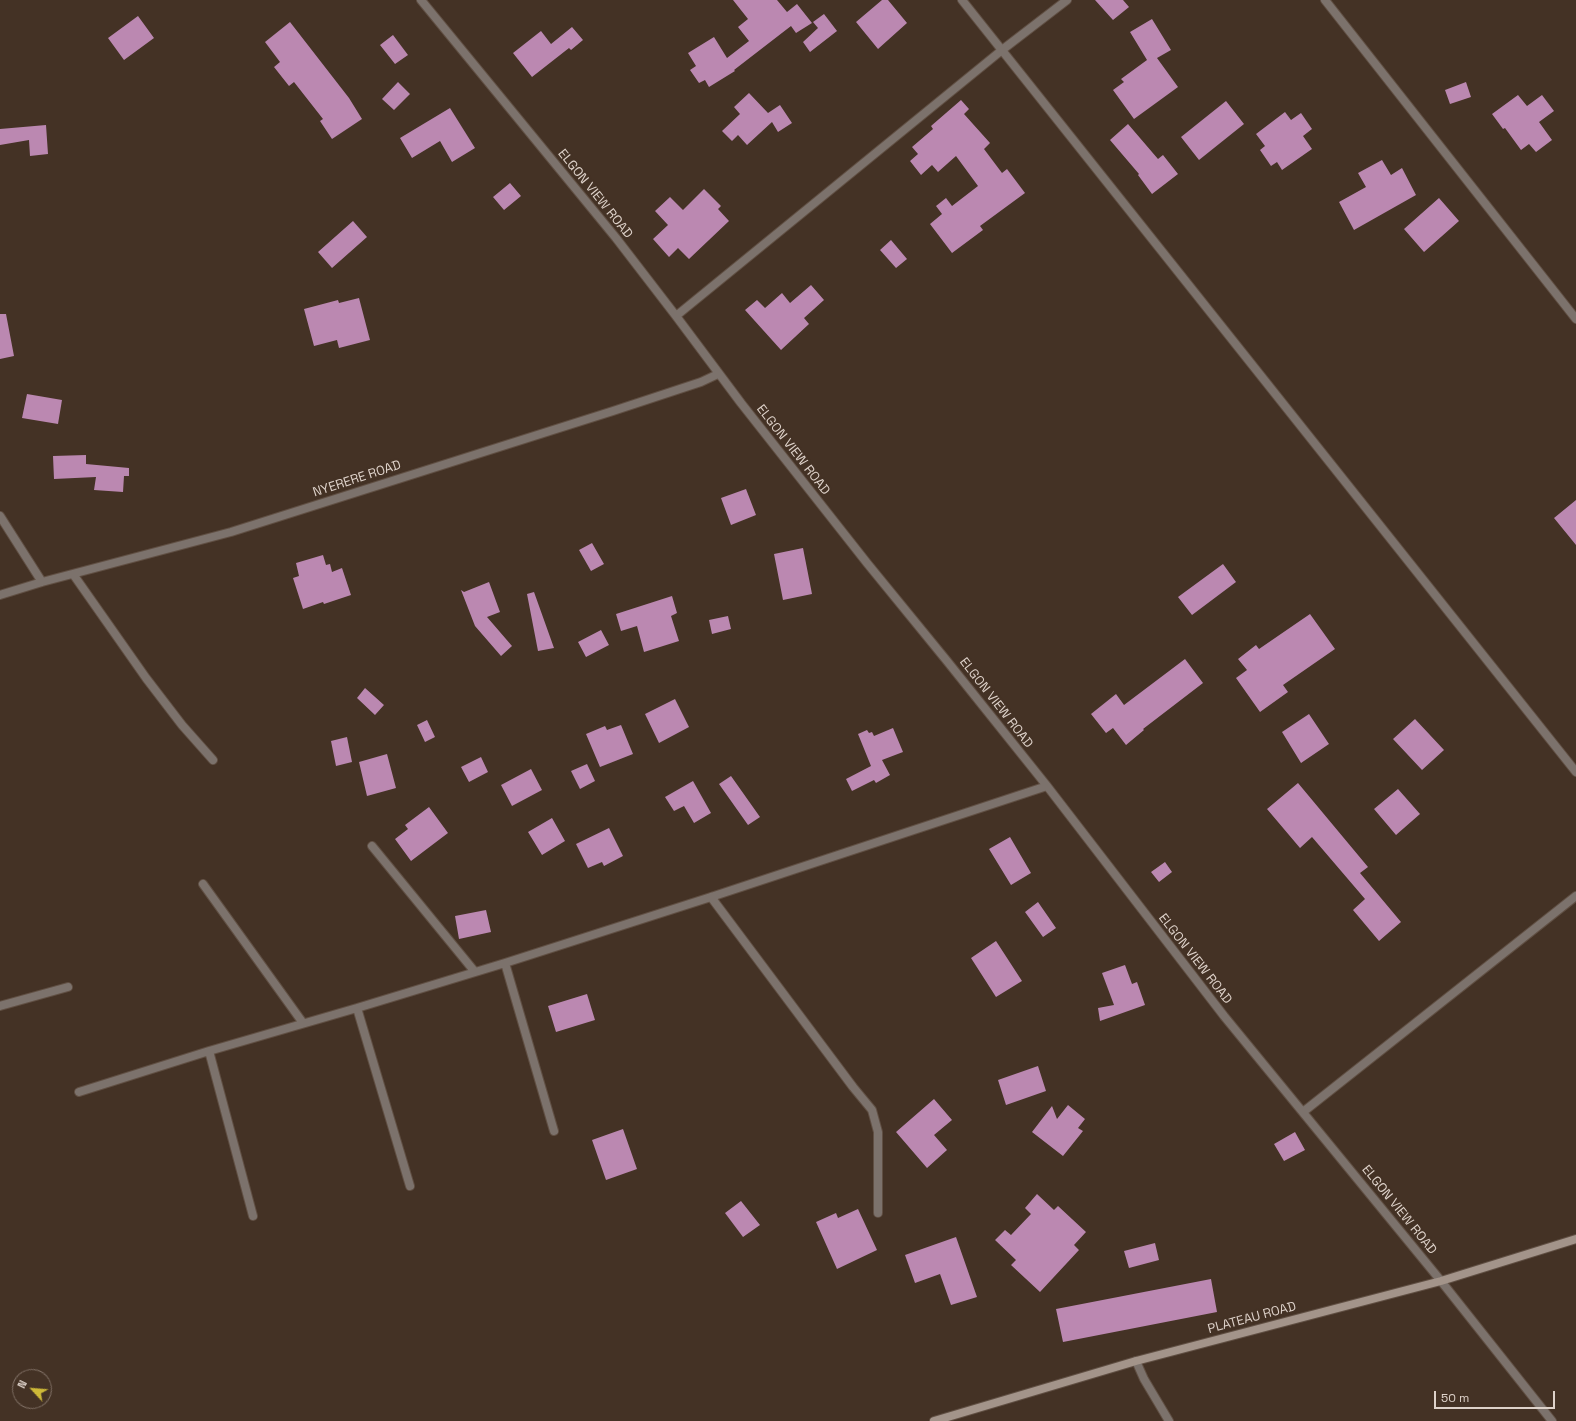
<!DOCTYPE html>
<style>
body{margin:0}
#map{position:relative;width:1576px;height:1421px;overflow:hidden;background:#443225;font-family:"Space Grotesk",sans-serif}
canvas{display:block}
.north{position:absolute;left:12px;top:1369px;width:40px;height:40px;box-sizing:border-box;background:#443225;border:1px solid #827267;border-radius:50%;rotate:296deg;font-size:11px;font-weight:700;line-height:16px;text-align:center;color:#ded2ca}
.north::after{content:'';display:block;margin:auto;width:14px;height:18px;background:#ceb938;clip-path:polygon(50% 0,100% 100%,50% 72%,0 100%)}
.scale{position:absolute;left:1434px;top:1391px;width:121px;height:18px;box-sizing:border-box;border:2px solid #ded2ca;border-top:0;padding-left:5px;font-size:12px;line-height:14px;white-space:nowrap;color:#ded2ca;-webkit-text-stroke:3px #443225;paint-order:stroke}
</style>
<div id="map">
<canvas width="1576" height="1421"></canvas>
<div class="north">N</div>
<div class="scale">50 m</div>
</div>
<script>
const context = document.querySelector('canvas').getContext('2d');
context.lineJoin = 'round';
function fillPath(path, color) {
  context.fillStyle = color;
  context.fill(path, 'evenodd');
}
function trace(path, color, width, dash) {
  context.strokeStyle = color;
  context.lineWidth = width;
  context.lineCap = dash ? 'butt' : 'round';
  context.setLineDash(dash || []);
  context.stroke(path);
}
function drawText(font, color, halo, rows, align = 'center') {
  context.font = font + ' "Space Grotesk",sans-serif';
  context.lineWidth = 4;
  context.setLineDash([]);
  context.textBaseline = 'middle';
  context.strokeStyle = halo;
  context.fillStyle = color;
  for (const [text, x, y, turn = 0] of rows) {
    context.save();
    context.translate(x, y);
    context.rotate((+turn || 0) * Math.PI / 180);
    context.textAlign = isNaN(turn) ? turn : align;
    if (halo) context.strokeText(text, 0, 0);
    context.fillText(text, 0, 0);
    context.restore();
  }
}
fillPath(new Path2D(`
 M733,0H777L787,12L797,4L812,23L796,33L791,26L734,70L735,71L709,87L705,80L699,83L690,70L696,66L688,53L714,37L727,58L749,41L738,27L748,19Z
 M882,0H888L907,23L878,49L856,22Z
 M1095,0H1123L1129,7L1113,20Z
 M824,14L837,31L810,52L803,42L818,28L813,22Z
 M138,16L154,38L124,60L108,38Z
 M1152,19L1171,50L1157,58L1178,87L1134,119L1113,90L1124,82L1121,79L1147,60L1130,32Z
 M290,22L349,98L362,119L332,139L320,121L323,119L294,82L289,86L274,67L280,62L265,42Z
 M572,27L583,40L571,50L569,48L532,77L513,53L541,31L551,44Z
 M393,35L408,55L395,64L380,45Z
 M398,82L410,94L394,110L382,99Z
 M1466,82L1471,97L1450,104L1445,90Z
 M749,93L768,113L780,105L792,123L778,132L772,122L747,145L738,135L732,141L722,131L740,114L734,107Z
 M1518,95L1527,106L1542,95L1554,111L1539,122L1552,140L1536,152L1529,144L1521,150L1505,128L1503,129L1492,114Z
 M961,100L969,109L964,114L990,143L984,149L1002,173L1007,169L1025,193L980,226L983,230L952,253L930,224L942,214L936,206L946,198L952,206L978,186L956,156L938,172L932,165L921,175L910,161L918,154L912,147L933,129L931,126Z
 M1226,101L1244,124L1199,160L1181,137Z
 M450,108L475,148L452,162L440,141L412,158L400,138Z
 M1285,112L1291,120L1301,113L1312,129L1303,136L1312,149L1282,170L1277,162L1271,166L1260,150L1265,146L1256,134Z
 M1128,124L1158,159L1163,155L1178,174L1152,194L1138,175L1139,174L1110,140Z
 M46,125L48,154L30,156L29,140L0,145V129Z
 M1382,160L1391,175L1402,168L1416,195L1354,230L1339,202L1366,187L1358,173Z
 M510,183L521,196L504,210L493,197Z
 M704,189L721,206L718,209L729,221L689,259L678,248L669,257L653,239L668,225L655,211L670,197L683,210Z
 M1439,198L1459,221L1424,252L1404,229Z
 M353,221L367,237L332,268L318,252Z
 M891,240L907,259L896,268L880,250Z
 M811,285L824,300L804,318L809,324L781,350L745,310L757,300L765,308L782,293L790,303Z
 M359,298L370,340L339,348L337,340L314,346L304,309L338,300L339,303Z
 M0,314H6L14,356L0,359Z
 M27,394L62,400L58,424L22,418Z
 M86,455V464L129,468V476H124L123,492L94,490L96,477L54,479L53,456Z
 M746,489L756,515L731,525L721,498Z
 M1576,500V545L1554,518Z
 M592,543L604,564L591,571L579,550Z
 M803,548L812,594L783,600L774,554Z
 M323,555L326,565L330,564L332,572L342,568L351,595L324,604L323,602L303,609L293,578L299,576L296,563Z
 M1223,564L1236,582L1192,615L1178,597Z
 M489,582L500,612L487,617L512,646L501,656L475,626L461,590L464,592Z
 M534,592L554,648L538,651L527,594Z
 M672,596L677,613L671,616L679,641L644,652L637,626L621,631L616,614Z
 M1310,614L1335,649L1283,685L1288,692L1260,712L1236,678L1247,670L1238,659L1256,645L1259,649Z
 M728,616L731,629L712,634L709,620Z
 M601,630L609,645L586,657L578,642Z
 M1185,659L1203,683L1143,729L1144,730L1126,745L1113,728L1106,733L1091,714L1116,694L1124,705Z
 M365,688L384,705L375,715L357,698Z
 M675,699L689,727L659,743L645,714Z
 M1309,714L1329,744L1301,763L1282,732Z
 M1415,719L1444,750L1422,770L1393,739Z
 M427,720L435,737L425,742L417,725Z
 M621,725L633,754L600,767L586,734L605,726L607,730Z
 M893,728L903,752L882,760L890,775L876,783L874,780L852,791L846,779L871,766L858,734L867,730L869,733L872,732L874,736Z
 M347,737L352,762L336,766L331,741Z
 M387,754L396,788L367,796L359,762Z
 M481,757L488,772L469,782L461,767Z
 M587,764L595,781L580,789L571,771Z
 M531,769L542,790L512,806L501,785Z
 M731,776L760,817L748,825L719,784Z
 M693,781L711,813L694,823L684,806L674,811L665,797Z
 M1298,783L1368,867L1360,873L1401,922L1379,941L1353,910L1365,899L1312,837L1300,848L1267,809Z
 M1398,789L1420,814L1396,835L1374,809Z
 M429,807L448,833L411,861L395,839L408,829L405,825Z
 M552,818L565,841L542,855L528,832Z
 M609,828L623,856L604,866L602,862L588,868L576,844Z
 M1010,837L1031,873L1011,885L989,849Z
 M1165,862L1172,872L1159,882L1151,872Z
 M1038,902L1056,928L1043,937L1025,912Z
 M486,910L491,932L459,939L455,916Z
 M996,941L1022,981L996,997L971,958Z
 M1125,965L1132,984L1137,982L1145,1005L1100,1021L1098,1008L1114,1005L1102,973Z
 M587,994L595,1020L556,1032L548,1006Z
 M1038,1066L1046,1091L1006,1105L998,1080Z
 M934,1099L952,1120L934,1135L947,1150L927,1168L896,1132Z
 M1068,1105L1085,1119L1078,1128L1083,1131L1063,1156L1032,1132L1052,1106L1057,1119Z
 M623,1129L637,1169L606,1180L592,1140Z
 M1295,1132L1305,1150L1284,1161L1274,1144Z
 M1037,1194L1054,1210L1058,1206L1086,1232L1074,1245L1079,1250L1040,1292L1011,1265L1016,1260L995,1240L1005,1230L1011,1235L1031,1214L1025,1208Z
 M741,1201L760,1225L743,1237L725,1213Z
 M858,1209L877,1250L837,1269L816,1222L836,1213L838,1218Z
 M956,1237L977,1297L951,1305L940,1274L915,1283L905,1255Z
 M1155,1243L1159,1260L1129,1268L1124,1251Z
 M1211,1279L1217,1312L1063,1342L1056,1309Z`), '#bb88b1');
const street = new Path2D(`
 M421,0L616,238L676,316L741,403L867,563L947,661L1047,786L1224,1016L1441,1281L1552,1421
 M962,0L1576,772
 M1325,0L1576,319
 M676,316L1002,50L1067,0
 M0,516L42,582
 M73,574L146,678L182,725L213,760
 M0,595L42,582L231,532L613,411L701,382L718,374
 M372,846L475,972
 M203,884L303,1023
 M711,897L853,1087L872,1110L878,1132V1213
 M505,963L554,1131
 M0,1006L68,987
 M357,1008L410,1186
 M209,1051L253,1216
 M79,1092L209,1051L357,1008L505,963L711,897L1047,786
 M1303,1112L1576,896
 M1136,1361L1144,1379L1169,1421`);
const secondary = new Path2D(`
 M934,1421L1136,1361L1441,1281L1576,1239`);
trace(street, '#604f43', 10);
trace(secondary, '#604f43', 10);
trace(street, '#7c726c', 8);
trace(secondary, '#a3948a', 8);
drawText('13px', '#ded2ca', '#443225', [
 ["ELGON VIEW ROAD",595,194,51],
 ["ELGON VIEW ROAD",793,450,52],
 ["NYERERE ROAD",357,479,-18],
 ["ELGON VIEW ROAD",996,703,52],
 ["ELGON VIEW ROAD",1195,959,52],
 ["ELGON VIEW ROAD",1399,1210,51],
 ["PLATEAU ROAD",1252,1318,-15]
]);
</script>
